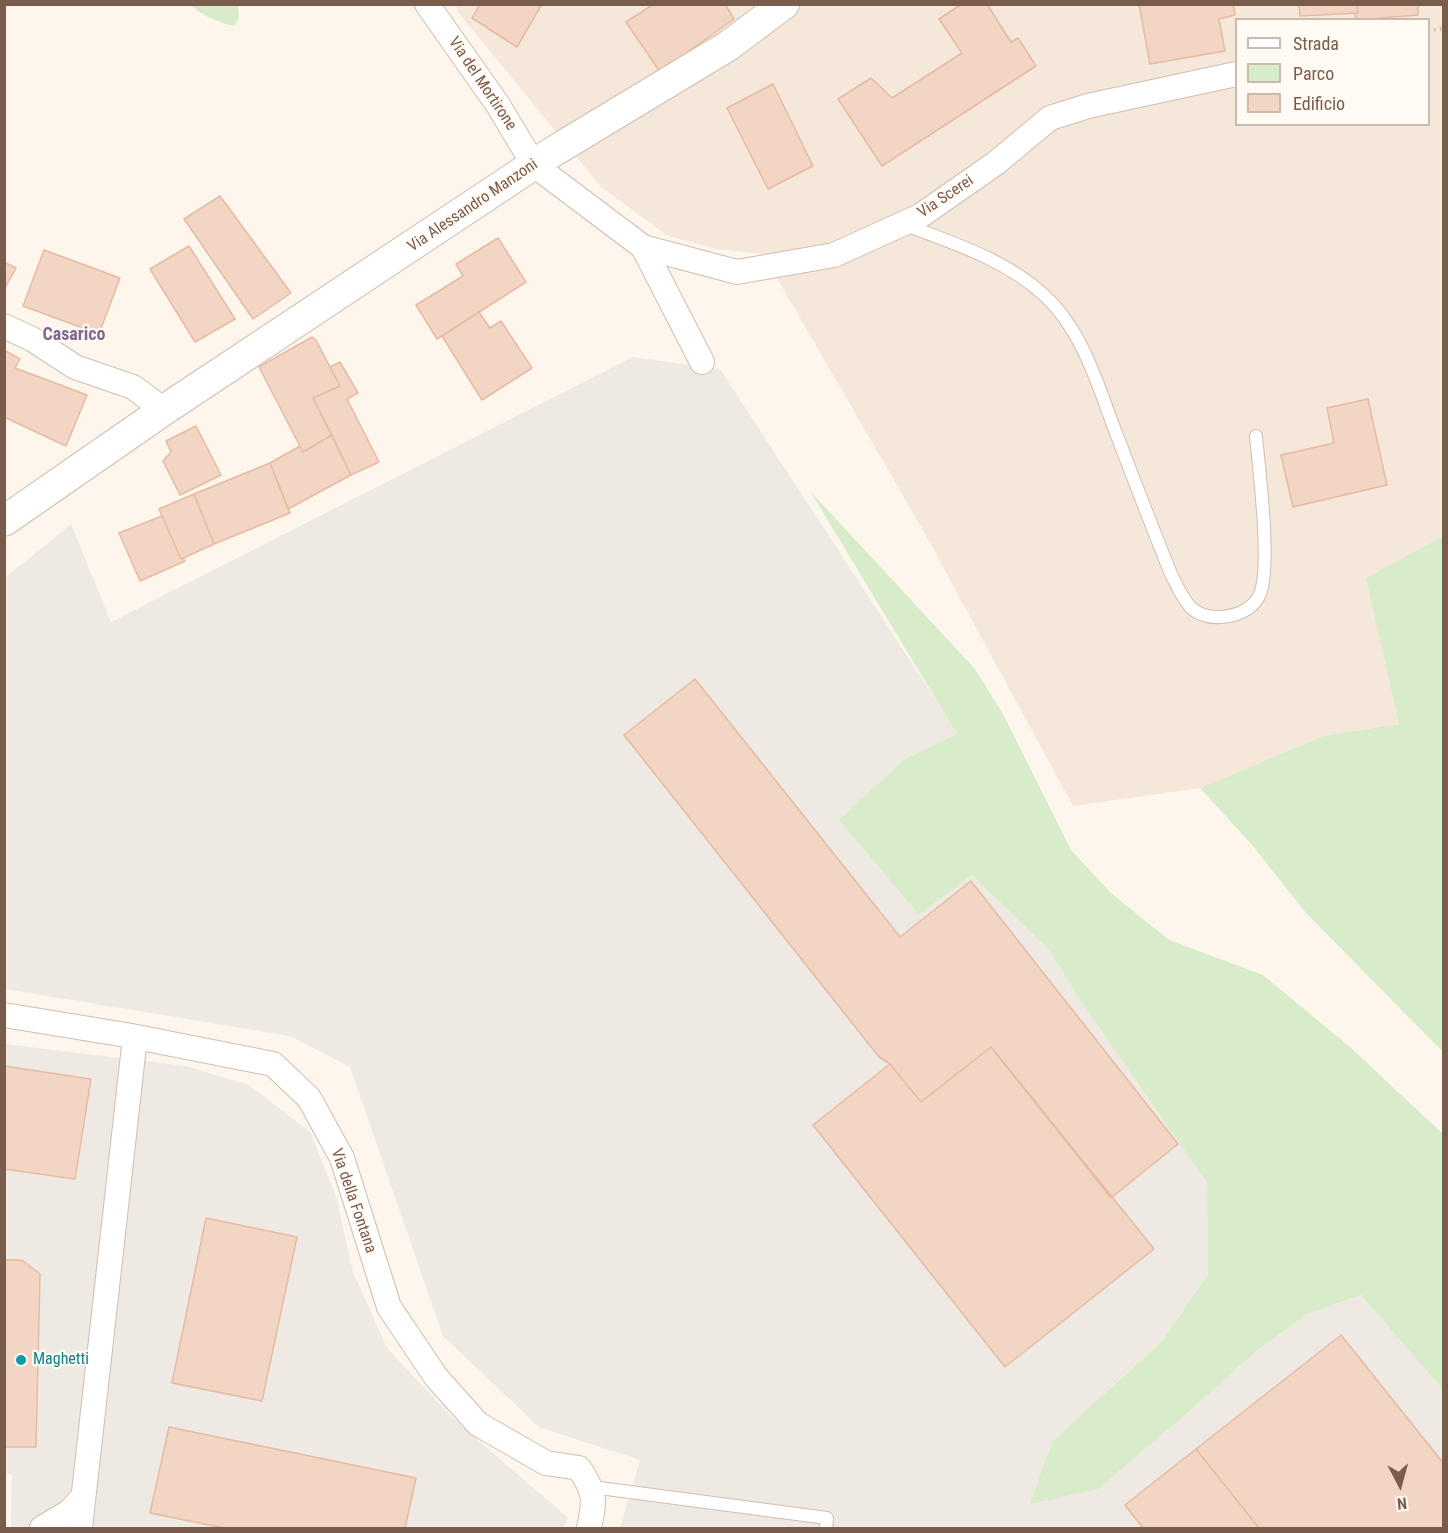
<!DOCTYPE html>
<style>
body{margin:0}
#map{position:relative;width:1448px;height:1533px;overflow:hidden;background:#fdf6ec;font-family:"Roboto Condensed",sans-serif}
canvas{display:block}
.frame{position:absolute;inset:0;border:6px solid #7a5c4d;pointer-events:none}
.legend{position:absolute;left:1235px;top:18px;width:195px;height:108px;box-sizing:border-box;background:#fffaf3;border:2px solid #cabbb1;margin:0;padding:8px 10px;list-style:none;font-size:18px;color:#7a5c4d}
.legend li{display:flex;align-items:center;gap:12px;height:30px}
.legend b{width:30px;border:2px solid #cabbb1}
.north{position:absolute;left:1370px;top:1455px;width:60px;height:60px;-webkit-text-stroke:4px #fffaf3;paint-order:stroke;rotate:174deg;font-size:16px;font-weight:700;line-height:24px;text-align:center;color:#7a5c4d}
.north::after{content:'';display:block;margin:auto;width:21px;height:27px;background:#7a5c4d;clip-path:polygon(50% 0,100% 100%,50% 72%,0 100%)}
</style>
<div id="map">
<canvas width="1448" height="1533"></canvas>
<div class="frame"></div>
<ul class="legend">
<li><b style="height:8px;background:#fff"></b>Strada</li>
<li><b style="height:16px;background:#d8ecc9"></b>Parco</li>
<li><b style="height:16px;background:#f3d5c3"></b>Edificio</li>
</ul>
<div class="north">N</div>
</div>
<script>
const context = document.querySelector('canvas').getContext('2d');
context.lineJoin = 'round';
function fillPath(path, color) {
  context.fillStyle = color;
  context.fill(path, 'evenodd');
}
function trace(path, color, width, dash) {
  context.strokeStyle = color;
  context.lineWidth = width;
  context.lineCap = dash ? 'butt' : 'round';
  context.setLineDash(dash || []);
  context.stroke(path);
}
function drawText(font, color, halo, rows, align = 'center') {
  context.font = font + ' "Roboto Condensed",sans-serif';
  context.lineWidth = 4.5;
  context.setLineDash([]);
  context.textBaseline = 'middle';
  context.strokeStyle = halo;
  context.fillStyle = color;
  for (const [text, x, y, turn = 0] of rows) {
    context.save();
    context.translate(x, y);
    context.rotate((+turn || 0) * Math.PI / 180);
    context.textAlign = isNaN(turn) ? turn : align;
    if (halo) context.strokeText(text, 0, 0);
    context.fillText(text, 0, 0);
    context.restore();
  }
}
fillPath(new Path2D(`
 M456,5H1443V536L1367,578L1399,724L1323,736L1200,788L1073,806L924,532L763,254L717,249L668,236L601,187L458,12ZM1236,20H1428V124H1236Z`), '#f5e8da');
fillPath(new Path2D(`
 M633,357L720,369L958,734L903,760L839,820L919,915L972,875L1049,950L1082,1001L1207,1183L1208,1274L1163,1340L1111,1387L1098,1489L1193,1408L1254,1353L1307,1314L1361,1295L1443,1390V1528H620L640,1460L539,1427L443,1336L350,1067L290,1036L5,989L4,579L71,524L111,622Z
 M5,1044L186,1066L249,1085L310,1132L336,1196L353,1272L387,1348L457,1422L568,1518L564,1528H11L12,1474H5Z`), '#efe9e4');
fillPath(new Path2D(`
 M190,5H238L239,18L234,26C216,22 204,16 190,5Z
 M810,491L975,669L1003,714L1071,850L1111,893L1169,940L1263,975L1351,1048L1443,1134V1390L1361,1295L1307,1314L1254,1353L1193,1408L1098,1489L1030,1504L1052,1442L1163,1340L1208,1274L1207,1183L1081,1001L1049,950L972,875L919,915L839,820L903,760L957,734Z
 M1443,536V1052L1306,913L1252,845L1200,788L1323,736L1399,724L1366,578Z`), '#d8ecc9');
const building = new Path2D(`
 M480,4H542L517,47L472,18Z
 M654,4H725L734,19L660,72L626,22Z
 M962,4H987L1011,42L1018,38L1036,66L882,166L838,99L871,78L892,98L962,53L939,19Z
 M1139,4H1233L1235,15L1219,19L1225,51L1150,64Z
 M1299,4H1357L1358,13L1300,16Z
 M1357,4H1418V15L1356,20L1355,13H1358Z
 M773,84L813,166L768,189L727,108Z
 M220,196L291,293L253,319L184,219Z
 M498,238L526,282L437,339L416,305L463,276L456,264Z
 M189,246L235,319L195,342L150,269Z
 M44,250L120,278L99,334L23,306Z
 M4,262L16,268L4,290Z
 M479,312L490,328L501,321L532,368L482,400L442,336Z
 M312,337L316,340L340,386L313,398L332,435L303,452L259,367Z
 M4,350L20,359L15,368L87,395L66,446L4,417Z
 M340,362L358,393L347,399L379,462L351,475L313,398L340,386L330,367Z
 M1368,399L1387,485L1293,507L1281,455L1334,443L1327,408Z
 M196,426L221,475L180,495L163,461L171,452L166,441Z
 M332,435L351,475L288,509L270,463L300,446L303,452Z
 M270,463L290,513L214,544L194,494Z
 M194,494L214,544L181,559L159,509Z
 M162,516L181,559L183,558L185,561L140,581L119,533Z
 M695,679L900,937L971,881L1178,1144L1111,1198L991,1047L921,1102L890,1064L879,1057L624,735Z
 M991,1047L1154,1249L1005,1367L813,1125L890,1064L921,1102Z
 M4,1066L91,1079L75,1179L4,1169Z
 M206,1218L297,1237L262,1401L172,1383Z
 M4,1260H22L40,1274L36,1447H4Z
 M1341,1335L1444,1464V1528H1259L1196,1449Z
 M169,1427L416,1478L405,1528H224L150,1513Z
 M1196,1449L1259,1528H1143L1125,1505Z`);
fillPath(building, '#f3d5c3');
trace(building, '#e6bba3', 1.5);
const service = new Path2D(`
 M903,224C952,243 1006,259 1045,296C1083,331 1098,386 1116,433C1134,480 1152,527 1171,574C1183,598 1190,619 1221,617C1236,616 1252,610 1259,596C1272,572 1259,469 1256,436
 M592,1487L827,1518L826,1528`);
const minor = new Path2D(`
 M427,4L498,105L534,165L643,247L737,272L834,255L920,216L996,163L1050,118L1088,106L1236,74
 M643,247L702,362
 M4,326L32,339L75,367L133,387L164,410
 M4,1015L126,1035L273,1064L309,1098L342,1158L389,1307L436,1377L478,1424L546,1463L579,1468C596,1493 595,1500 589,1528
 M42,1528L69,1512L83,1497
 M80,1528L135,1037`);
const tertiary = new Path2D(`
 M4,521L164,410L551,153L728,46L784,4`);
trace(service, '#d1beb0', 14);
trace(minor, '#d1beb0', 26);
trace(tertiary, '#d1beb0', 32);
trace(new Path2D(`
 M1428,31L1444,28`), '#d9b8a5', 4, [1.5, 4.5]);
trace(service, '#fff', 12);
trace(minor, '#fff', 24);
trace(tertiary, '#fff', 30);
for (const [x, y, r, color] of [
 [21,1360,6,"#0f9aa8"]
]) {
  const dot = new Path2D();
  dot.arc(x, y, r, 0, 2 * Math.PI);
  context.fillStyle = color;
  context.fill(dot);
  trace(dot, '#fffaf3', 2);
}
drawText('16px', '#7a5c4d', '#fffaf3', [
 ["Via del Mortirone",482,84,56],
 ["Via Scerei",946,197,-34],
 ["Via Alessandro Manzoni",473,206,-34],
 ["Via della Fontana",353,1201,71]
]);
drawText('16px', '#0d838f', '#fffaf3', [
 ["Maghetti",33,1360]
], 'left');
drawText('bold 18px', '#846695', '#fffaf3', [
 ["Casarico",74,335]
]);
</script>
